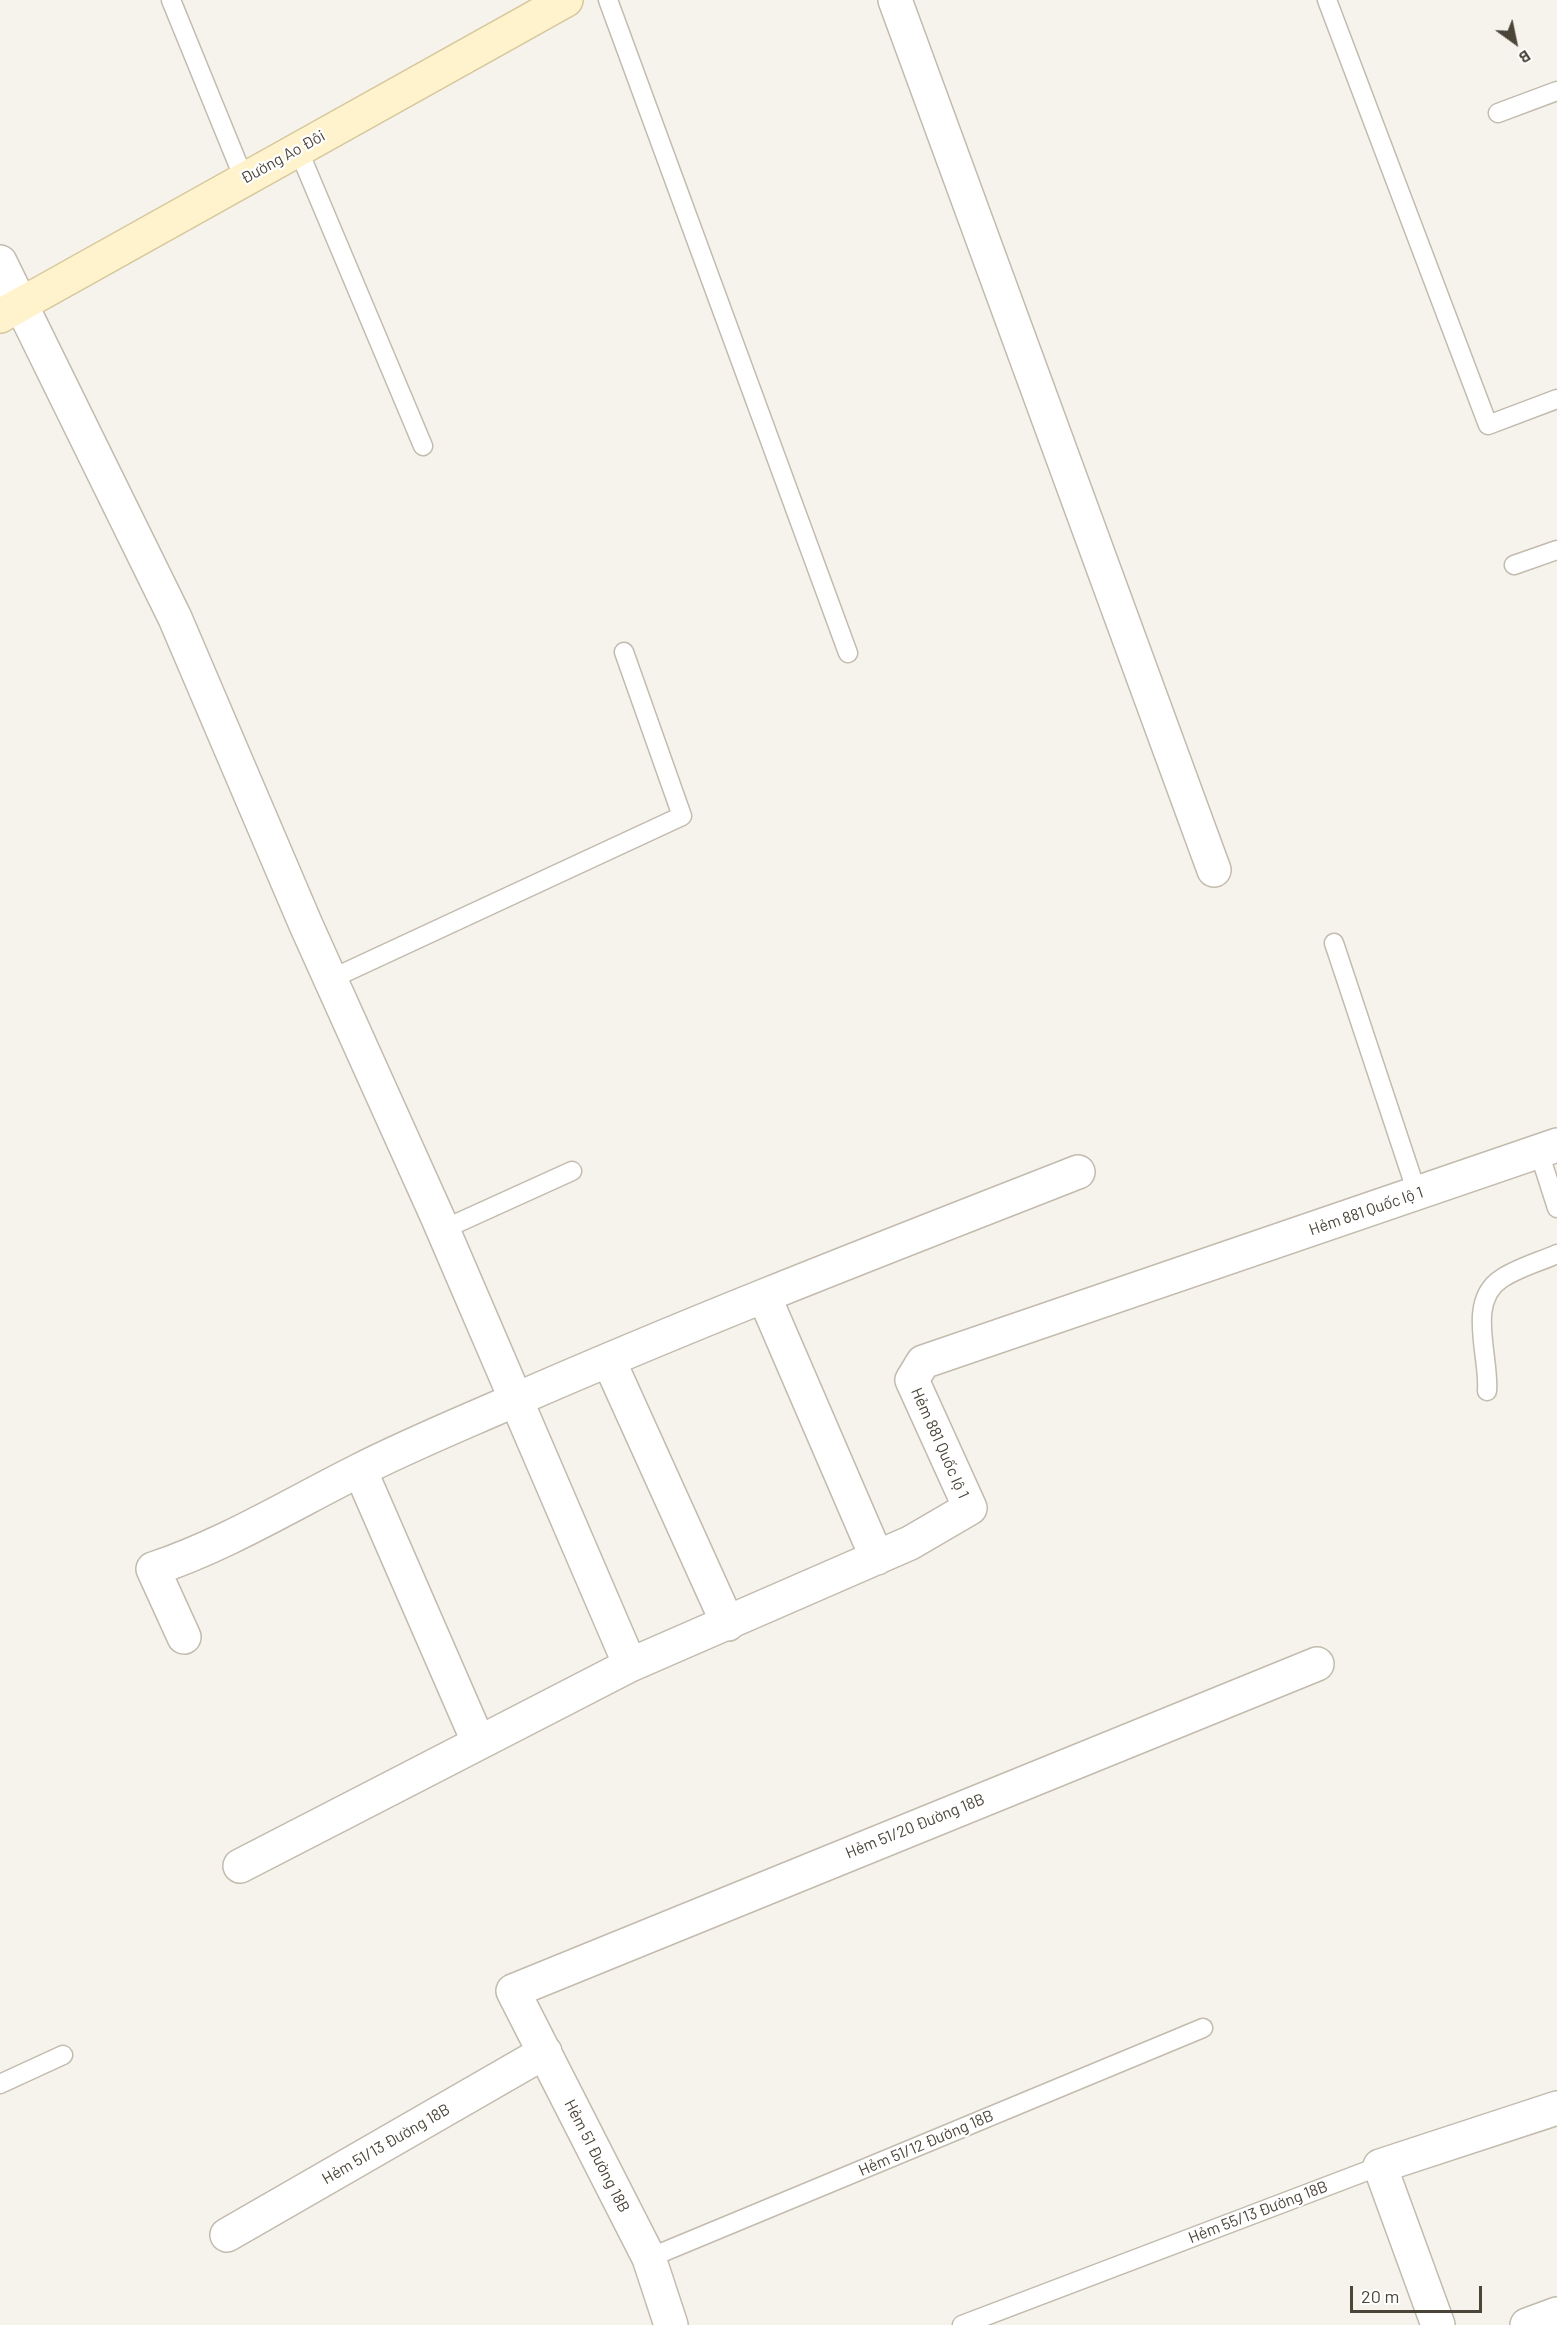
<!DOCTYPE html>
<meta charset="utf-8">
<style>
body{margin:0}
#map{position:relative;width:1557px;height:2325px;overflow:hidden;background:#f6f3ec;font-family:Barlow,sans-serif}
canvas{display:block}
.north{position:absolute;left:1485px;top:12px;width:60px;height:60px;-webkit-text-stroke:4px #fff;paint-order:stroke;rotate:147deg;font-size:16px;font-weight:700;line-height:24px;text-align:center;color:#4b4439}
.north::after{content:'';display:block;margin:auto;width:21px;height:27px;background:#4b4439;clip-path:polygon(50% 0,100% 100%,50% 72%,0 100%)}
.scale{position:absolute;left:1350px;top:2286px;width:132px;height:27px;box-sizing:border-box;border:3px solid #4b4439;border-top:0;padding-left:8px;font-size:18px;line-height:21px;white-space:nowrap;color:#4b4439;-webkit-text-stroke:4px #fff;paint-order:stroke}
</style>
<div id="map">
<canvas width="1557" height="2325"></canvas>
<div class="north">B</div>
<div class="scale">20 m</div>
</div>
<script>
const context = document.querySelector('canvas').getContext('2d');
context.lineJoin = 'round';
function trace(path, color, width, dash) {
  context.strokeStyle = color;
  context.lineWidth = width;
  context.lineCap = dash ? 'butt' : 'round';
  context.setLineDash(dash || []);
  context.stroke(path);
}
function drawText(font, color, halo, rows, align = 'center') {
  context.font = font + ' Barlow,sans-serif';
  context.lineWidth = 4.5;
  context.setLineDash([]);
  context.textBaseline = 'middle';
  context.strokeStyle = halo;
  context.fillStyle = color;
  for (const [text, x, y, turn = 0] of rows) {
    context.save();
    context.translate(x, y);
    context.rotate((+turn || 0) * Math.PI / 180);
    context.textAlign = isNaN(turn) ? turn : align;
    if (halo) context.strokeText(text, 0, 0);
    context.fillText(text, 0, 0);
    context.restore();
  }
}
const lane = new Path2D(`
 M171,0L244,179
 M608,0L848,653
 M1327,0L1488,425L1557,399
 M1498,113L1557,91
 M298,149L423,446
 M1514,565L1557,550
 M1334,943L1417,1193
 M331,979L682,816L624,652
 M1539,1152L1557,1208
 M442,1230L572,1171
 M1487,1391C1490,1357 1466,1302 1501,1279C1517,1268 1539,1262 1557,1254
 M0,2084L63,2055
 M649,2258L1203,2028
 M962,2325L1380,2166`);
const street = new Path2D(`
 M895,0L1214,870
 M0,262L175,618L306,925L437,1216L630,1665
 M764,1296L877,1558
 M609,1361L728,1624
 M360,1470L478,1741
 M184,1637L153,1569C225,1545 290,1505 358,1471C409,1445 463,1423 515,1400C700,1319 889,1246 1078,1172
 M240,1866L630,1665L910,1543L970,1508L912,1380L923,1362L1557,1145
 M227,2235L545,2052
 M671,2325L649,2258L513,1991L1317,1664
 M1438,2325L1380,2166L1557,2108
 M1527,2325L1557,2314`);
const secondary = new Path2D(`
 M0,316L566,0`);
trace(lane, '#c2bbae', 21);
trace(street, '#c2bbae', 36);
trace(secondary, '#d6c79b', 36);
trace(lane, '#fff', 18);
trace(street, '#fff', 33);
trace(secondary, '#fff3cd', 33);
drawText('16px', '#4b4439', '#fff', [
 ["Đường Ao Đôi",283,157,-29],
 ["Hẻm 881 Quốc lộ 1",1366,1211,-19],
 ["Hẻm 881 Quốc lộ 1",940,1443,66],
 ["Hẻm 51/20 Đường 18B",915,1826,-22],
 ["Hẻm 51/12 Đường 18B",926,2143,-23],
 ["Hẻm 51/13 Đường 18B",386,2144,-30],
 ["Hẻm 51 Đường 18B",597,2156,63],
 ["Hẻm 55/13 Đường 18B",1258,2212,-21]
]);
</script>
